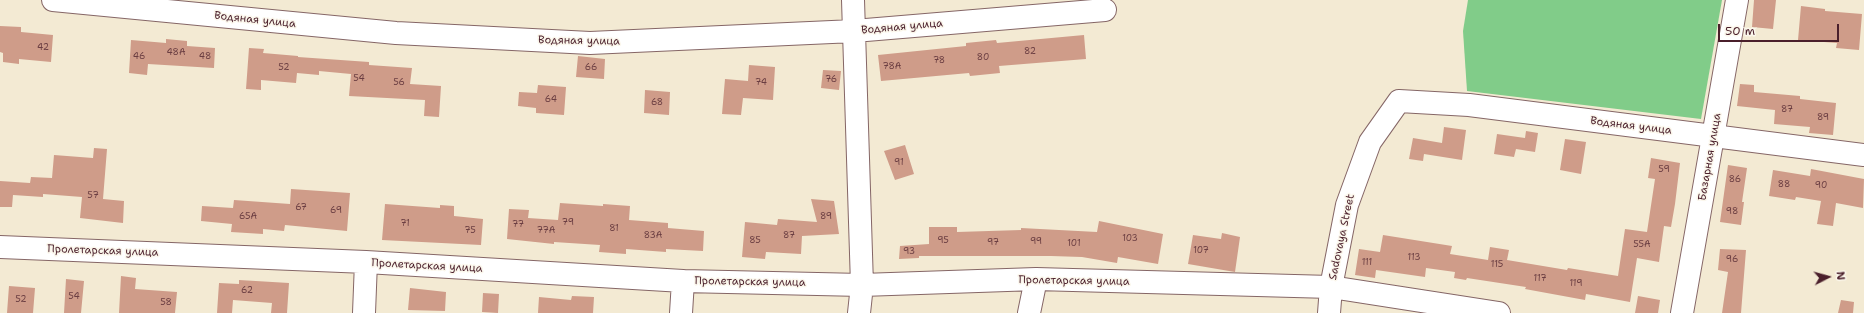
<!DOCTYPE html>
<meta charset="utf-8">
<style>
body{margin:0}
#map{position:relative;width:1864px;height:313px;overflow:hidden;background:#f3ead3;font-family:"Shantell Sans",sans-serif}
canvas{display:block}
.north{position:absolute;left:1808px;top:257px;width:40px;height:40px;-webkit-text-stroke:3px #fbf7ec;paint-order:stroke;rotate:84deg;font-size:11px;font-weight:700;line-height:16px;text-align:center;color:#4a1f2b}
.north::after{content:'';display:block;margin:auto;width:14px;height:18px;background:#4a1f2b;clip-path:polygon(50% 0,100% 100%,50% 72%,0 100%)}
.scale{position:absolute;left:1718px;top:24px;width:121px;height:18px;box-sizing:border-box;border:2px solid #4a1f2b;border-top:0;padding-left:5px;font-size:12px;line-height:14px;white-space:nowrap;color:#4a1f2b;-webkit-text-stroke:3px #fbf7ec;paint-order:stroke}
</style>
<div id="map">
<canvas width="1864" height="313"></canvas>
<div class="north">N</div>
<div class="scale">50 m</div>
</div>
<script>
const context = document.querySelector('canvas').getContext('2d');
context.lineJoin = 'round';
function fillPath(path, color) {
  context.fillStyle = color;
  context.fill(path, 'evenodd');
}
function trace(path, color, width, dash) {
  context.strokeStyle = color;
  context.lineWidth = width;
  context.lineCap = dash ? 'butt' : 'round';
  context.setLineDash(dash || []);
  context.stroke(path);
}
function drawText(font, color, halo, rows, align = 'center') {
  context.font = font + ' "Shantell Sans",sans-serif';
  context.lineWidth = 3;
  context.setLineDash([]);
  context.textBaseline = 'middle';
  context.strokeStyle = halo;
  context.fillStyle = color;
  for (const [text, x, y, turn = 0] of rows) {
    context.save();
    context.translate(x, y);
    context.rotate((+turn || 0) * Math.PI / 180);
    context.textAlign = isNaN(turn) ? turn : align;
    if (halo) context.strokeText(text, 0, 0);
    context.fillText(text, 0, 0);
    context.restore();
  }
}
fillPath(new Path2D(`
 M1468,0H1722L1701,119L1467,91L1463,31Z`), '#81cc89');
fillPath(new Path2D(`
 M1754,0H1776L1773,29L1752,27Z
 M1801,6L1825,9V11L1862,14L1859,50L1836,48L1837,43L1798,40Z
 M0,26L21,27V32L53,35L51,62L19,59V64L3,62V53L0,52Z
 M1084,35L1086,59L999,66L1000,73L970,76L969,73L881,81L878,55L966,46V43L996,40L997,43Z
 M166,39L187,41V46L215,48L214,68L148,64L147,75L129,73L131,40L166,43Z
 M249,48L264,49L263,53L298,56V57L369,62V65L412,68L410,84L441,86L439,117L424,116L425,100L349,96L351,74L319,71V75L297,73L296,83L261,80V90L246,89Z
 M578,56L605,59L604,79L576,77Z
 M749,65L775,67L773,100L743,98L741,115L722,114L725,79L748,81Z
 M823,70L841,71L839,90L821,88Z
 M1740,84L1754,85V92L1800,96V99L1836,103L1833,135L1809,133L1810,127L1774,124L1775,110L1737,106Z
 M538,85L566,87L564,115L536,113V108L518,106L519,92L537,93Z
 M645,90L670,92L669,115L644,113Z
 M1444,127L1466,130L1462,160L1424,154L1423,161L1409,159L1413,138L1442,143Z
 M1526,131L1538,133L1535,152L1516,149L1514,157L1494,154L1497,134L1525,138Z
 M1565,139L1586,142L1581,174L1560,170Z
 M905,145L914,174L895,180L884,151Z
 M94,148L107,149L103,199L124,201L123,223L80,218L82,197L43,194V197L13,195L12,207H0V181L30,183L31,177L52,178L54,155L93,158Z
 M1651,158L1680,163L1675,204L1671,227L1664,226L1659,262L1637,258L1630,302L1586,294L1585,300L1525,289L1526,287L1467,278L1466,280L1454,278L1455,272L1426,268L1425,277L1376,270L1375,278L1355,275L1359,249L1380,252L1383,235L1452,246L1450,254L1488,260L1490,247L1509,250L1507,260L1567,270L1568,268L1618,276L1625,229L1647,232L1655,179L1648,178Z
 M1728,165L1747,168L1742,202H1744L1741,225L1720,222Z
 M1811,169L1864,179L1863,208L1836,203L1833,226L1817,224L1821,201L1796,197L1795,200L1769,196L1773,170L1810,176Z
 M291,189L350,193L347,231L285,225L284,231L263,229V234L231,232L232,224L201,221L202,206L233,208L234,200L290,204Z
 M811,199L834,201L839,234L802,236L801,254L766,252L765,259L742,257L745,222L777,225L778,219L817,222Z
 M560,203L603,206V204L630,206L629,220L668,223V228L704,231L703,251L666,249V252L626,249V254L599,252L600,245L554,242V244L507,239L509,209L529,210L528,218L558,220Z
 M385,204L440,208V205L454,206V216L483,219L481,245L382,240Z
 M1099,221L1163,234L1158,264L1118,257L1117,263L1082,257L1051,256H919V258L899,259L900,246L929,244V227H957V232L1021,230V228L1097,232Z
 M1222,233L1240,237L1235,272L1188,264L1193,235L1221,239Z
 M1720,249L1746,250L1741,313H1722L1728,272L1718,270Z
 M121,276L136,278L135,289L177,292L175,313H119Z
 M66,279L84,281L81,313H64Z
 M239,280L289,283L287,313H271L272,303L233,300L232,313H217L219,283L239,284Z
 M9,286L35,288L33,313H7Z
 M410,288L446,292L445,311L408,310Z
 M483,293L499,294L498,313L482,312Z
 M572,296L594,297L593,313H538L539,297L571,300Z
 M1638,296L1660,300L1658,313H1635Z
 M1841,300L1854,302L1853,313H1838Z`), '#cf9c89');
const minor = new Path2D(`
 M53,0L396,33L590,43L854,31L1105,10
 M853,0L862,285L859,313
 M0,247L366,262L683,281L862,285L1036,279L1331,287L1499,313
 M364,313L366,262
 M681,313L683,281
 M1029,313L1036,279
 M1329,313L1331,287L1347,205L1370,142L1399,101L1469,105L1864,155
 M1682,313L1737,0`);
trace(minor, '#856666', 24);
trace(minor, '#fff', 22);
drawText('9px', '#6b3e42', null, [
 ["42",43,48],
 ["82",1030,52],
 ["48А",176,53],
 ["46",139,57],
 ["48",205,57],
 ["80",983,58],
 ["78",939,61],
 ["78А",892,67],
 ["52",284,68],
 ["66",591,68],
 ["54",359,79],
 ["76",831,80],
 ["56",399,83],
 ["74",761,83],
 ["64",551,100],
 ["68",657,103],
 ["87",1787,110],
 ["89",1823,118],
 ["91",899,163],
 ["59",1664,170],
 ["86",1735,180],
 ["88",1784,185],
 ["90",1821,186],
 ["57",93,196],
 ["67",301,208],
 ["69",336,211],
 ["98",1732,212],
 ["65А",248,217],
 ["89",826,217],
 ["79",568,223],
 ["71",405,224],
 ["77",518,225],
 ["81",614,229],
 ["75",470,231],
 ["77А",546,231],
 ["83А",653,236],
 ["87",789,236],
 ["103",1130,239],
 ["85",755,241],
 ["95",943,241],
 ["99",1036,242],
 ["97",993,243],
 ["101",1074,244],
 ["55А",1642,245],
 ["107",1201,251],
 ["93",909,252],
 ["113",1414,258],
 ["96",1732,260],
 ["111",1367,263],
 ["115",1497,265],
 ["117",1540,279],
 ["119",1576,284],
 ["62",247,291],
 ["54",74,297],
 ["52",21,300],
 ["58",166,303]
]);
drawText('11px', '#4a1f2b', '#fbf7ec', [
 ["Водяная улица",255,20,6],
 ["Водяная улица",902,27,-5],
 ["Водяная улица",579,41,1],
 ["Водяная улица",1631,126,7],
 ["Базарная улица",1710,157,-80],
 ["Sadovaya Street",1342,237,-78],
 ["Пролетарская улица",103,251,2],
 ["Пролетарская улица",427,266,3],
 ["Пролетарская улица",1074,281,1],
 ["Пролетарская улица",750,282,1]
]);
</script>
